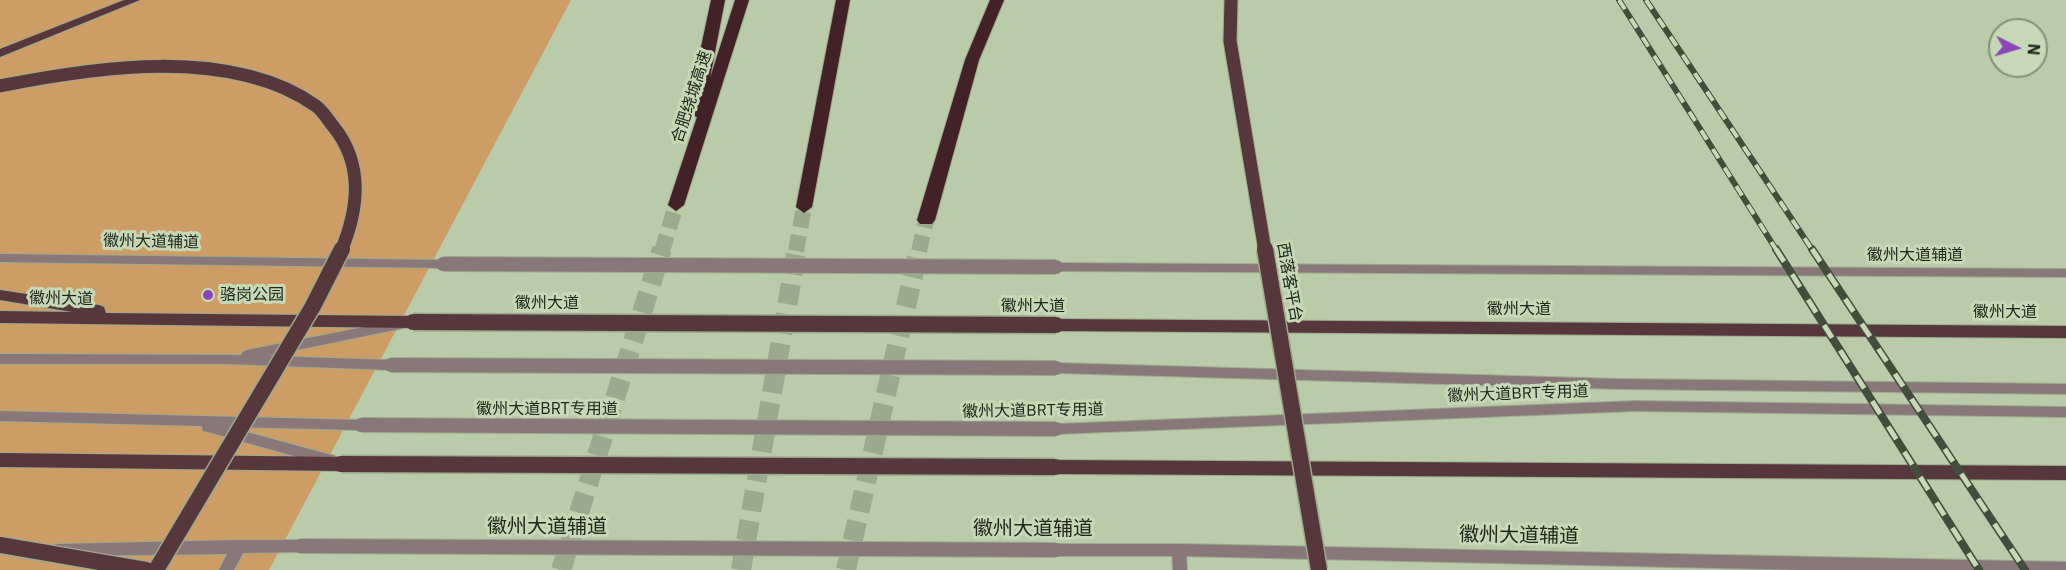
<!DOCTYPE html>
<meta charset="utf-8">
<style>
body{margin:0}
#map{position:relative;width:2066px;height:570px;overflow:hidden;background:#b9cba9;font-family:"IBM Plex Sans",sans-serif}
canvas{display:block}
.north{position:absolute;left:1988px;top:18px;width:60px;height:60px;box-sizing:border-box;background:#c6d8b6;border:2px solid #849278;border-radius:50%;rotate:95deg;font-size:16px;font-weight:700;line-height:24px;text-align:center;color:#21281b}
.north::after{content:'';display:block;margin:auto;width:21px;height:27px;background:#8c45b8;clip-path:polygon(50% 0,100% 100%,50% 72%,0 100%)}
</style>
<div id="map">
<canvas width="2066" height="570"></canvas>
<div class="north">N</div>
</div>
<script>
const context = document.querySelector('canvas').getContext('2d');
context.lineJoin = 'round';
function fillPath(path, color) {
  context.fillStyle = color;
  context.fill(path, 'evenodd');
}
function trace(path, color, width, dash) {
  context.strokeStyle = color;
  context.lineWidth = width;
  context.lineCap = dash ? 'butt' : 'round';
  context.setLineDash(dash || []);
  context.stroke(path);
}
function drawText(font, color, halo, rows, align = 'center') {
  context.font = font + ' "IBM Plex Sans","Noto Sans SC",sans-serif';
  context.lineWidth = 6;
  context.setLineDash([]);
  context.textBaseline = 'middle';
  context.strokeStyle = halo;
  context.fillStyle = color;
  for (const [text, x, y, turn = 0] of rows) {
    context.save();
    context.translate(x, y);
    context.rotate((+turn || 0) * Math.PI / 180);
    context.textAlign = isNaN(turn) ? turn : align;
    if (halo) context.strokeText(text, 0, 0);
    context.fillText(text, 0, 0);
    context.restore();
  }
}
fillPath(new Path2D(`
 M0,0H571L269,570H0Z`), '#cd9d65');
trace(new Path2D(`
 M662,251L676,205
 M796,251L804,207
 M919,251L926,220`), '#9baa8d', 16, [16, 8]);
trace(new Path2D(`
 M561,570L662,249
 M741,570L797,249
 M846,570L919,249`), '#9baa8d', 20, [20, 10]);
const service = new Path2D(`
 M400,320L404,322L406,325L404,328L268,356L391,360L396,362L397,365L396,368L391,370L226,364H0V354L241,355L243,352L247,350Z
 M1056,363L1619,379L2066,384V394L1619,389L1056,373L1051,371L1050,368L1051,365Z
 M1636,401L2066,407V417L1636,411L1056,434L1051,433L1049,429L1051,425L1056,424Z
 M0,411L361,420L366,421L368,425L366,429L361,430L228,427L335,456L337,460L335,464L330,466L208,432L203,431L202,426L0,421Z`);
const minor = new Path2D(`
 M1179,544L1184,545L1186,550L1187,570H1173L1172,550L1174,545Z`);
const tertiary = new Path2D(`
 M0,254L443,260L449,264L443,268L0,262Z
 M1056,263L2066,269V277L1056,271L1050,267Z
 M239,540H300L305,541L307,546L305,551L300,552L243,553L234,570H219L227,554L58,556L53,555L51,550L53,545L58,544Z
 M1056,544H1179L2066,562V570H1804L1179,556H1056L1051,555L1049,550L1051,545Z`);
const primary = new Path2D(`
 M124,0H140L0,57V49Z
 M0,290L99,305L104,307L106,313L413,316L418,318L421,322L418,326L413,328L0,323V311L72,312L0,300Z
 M1056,319L2066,326V338L1056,331L1051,329L1048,325L1051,321Z
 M0,453L341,457L347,459L350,464L347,469L341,471L0,467Z
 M1055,460L2066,466V480L1055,474L1049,472L1046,467L1049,462Z`);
const motorway = new Path2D(`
 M711,0H725L710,78L735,0H749L684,205L676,211L668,205L697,117L687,113Z
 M836,0H850L812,207L804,213L796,207Z
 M990,0H1004L979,60L935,220L932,224H920L917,220L965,60Z`);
trace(service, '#9baa8d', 2);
trace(minor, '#9baa8d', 2);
trace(tertiary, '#9baa8d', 2);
trace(primary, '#9baa8d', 2);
trace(motorway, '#9baa8d', 2);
fillPath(service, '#897779');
fillPath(minor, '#897779');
fillPath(tertiary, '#897779');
fillPath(primary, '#56383c');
fillPath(motorway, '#432227');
const railFar1 = new Path2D(`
 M1619,0L1777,251
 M1646,0L1813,251`);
const rail = new Path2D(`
 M1776,249L1979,570
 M1812,249L2025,570`);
trace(railFar1, '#434d3b', 6);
trace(rail, '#434d3b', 8);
trace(railFar1, '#c6d8b6', 4, [11]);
trace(rail, '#c6d8b6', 5, [15]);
const serviceBridge = new Path2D(`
 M391,365L1056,368
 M361,425L1056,429`);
const tertiaryBridge = new Path2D(`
 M443,264L1056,267
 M300,546L1056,550`);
const primaryBridgeFar1 = new Path2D(`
 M1231,0L1230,41L1265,251
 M0,86C95,67 231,46 316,106C323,111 328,120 333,126C364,164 359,208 341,251`);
const primaryBridge = new Path2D(`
 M1265,249L1319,570
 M413,322L1056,325
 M341,464L1055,467
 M0,545L146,570
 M156,570L313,306L342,249`);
trace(serviceBridge, '#9baa8d', 16, []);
trace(tertiaryBridge, '#9baa8d', 16, []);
trace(primaryBridgeFar1, '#9baa8d', 15, []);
trace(primaryBridge, '#9baa8d', 19, []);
trace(serviceBridge, '#897779', 14);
trace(tertiaryBridge, '#897779', 14);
trace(primaryBridgeFar1, '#56383c', 13);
trace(primaryBridge, '#56383c', 16);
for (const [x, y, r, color] of [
 [208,295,6,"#8c45b8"]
]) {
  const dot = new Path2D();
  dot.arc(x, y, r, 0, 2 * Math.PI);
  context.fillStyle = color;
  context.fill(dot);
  trace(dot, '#c6d8b6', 2);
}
drawText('16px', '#21281b', '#c6d8b6', [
 ["合肥绕城高速",692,97,-72],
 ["徽州大道辅道",151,242,1],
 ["徽州大道辅道",1915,255],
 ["西落客平台",1289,282,80],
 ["徽州大道",61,299,1],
 ["徽州大道",547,303],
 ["徽州大道",1033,306],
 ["徽州大道",1519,309],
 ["徽州大道",2005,312],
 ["徽州大道BRT专用道",1518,394,-2],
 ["徽州大道BRT专用道",547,409],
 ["徽州大道BRT专用道",1033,411,-1]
]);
drawText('16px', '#21281b', '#c6d8b6', [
 ["骆岗公园",220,295]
], 'left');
drawText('20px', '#21281b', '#c6d8b6', [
 ["徽州大道辅道",547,527],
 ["徽州大道辅道",1033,529],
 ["徽州大道辅道",1519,536,1]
]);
</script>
